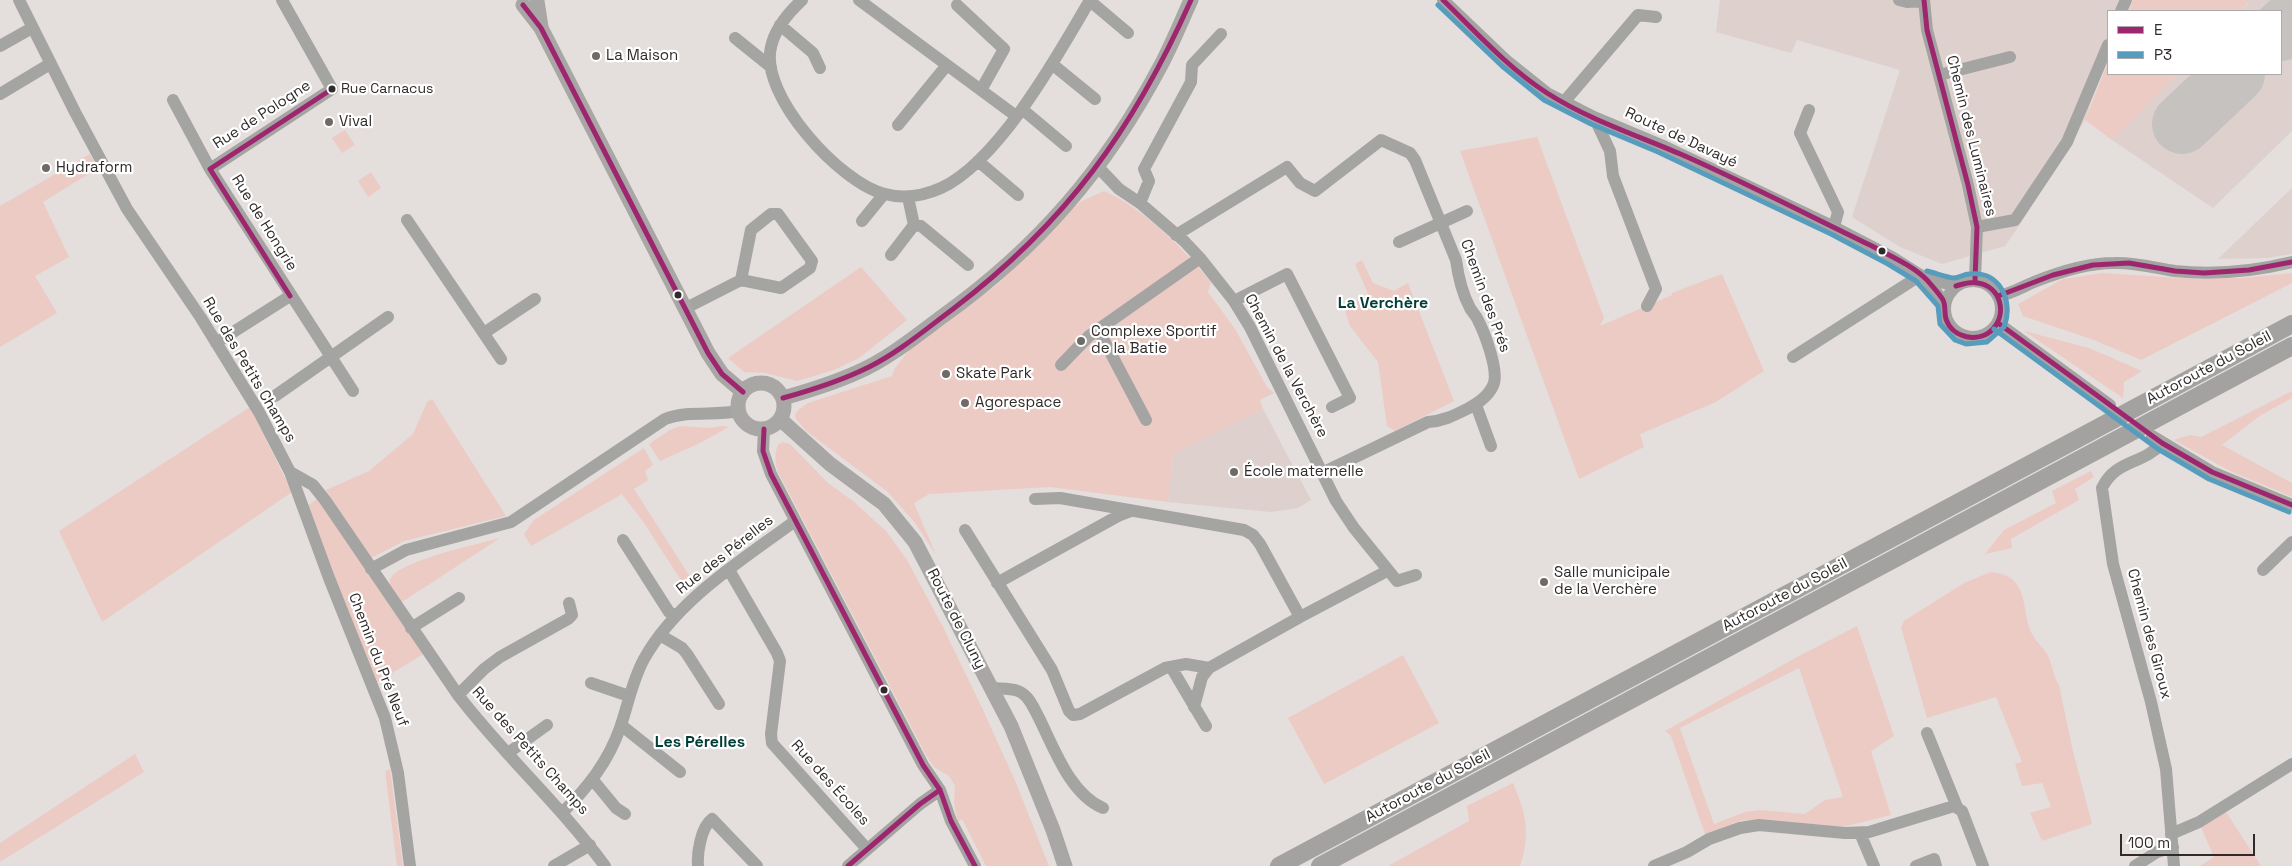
<!DOCTYPE html>
<meta charset="utf-8">
<style>
body{margin:0}
#map{position:relative;width:2292px;height:866px;overflow:hidden;background:#e4dedc;font-family:"Space Grotesk",sans-serif}
canvas{display:block}
.legend{position:absolute;left:2107px;top:10px;width:175px;height:65px;box-sizing:border-box;background:#fff;border:1px solid #acaaaa;margin:0;padding:6px 9px;list-style:none;font-size:15px;color:#302b2a}
.legend li{display:flex;align-items:center;gap:10px;height:25px}
.legend b{width:25px;border:1px solid #acaaaa}
.scale{position:absolute;left:2120px;top:834px;width:135px;height:22px;box-sizing:border-box;border:2px solid #302b2a;border-top:0;padding-left:6px;font-size:15px;line-height:18px;white-space:nowrap;color:#302b2a;-webkit-text-stroke:4px #fff;paint-order:stroke}
</style>
<div id="map">
<canvas width="2292" height="866"></canvas>
<ul class="legend">
<li><b style="height:6px;background:#9d266f"></b>E</li>
<li><b style="height:6px;background:#569dbd"></b>P3</li>
</ul>
<div class="scale">100 m</div>
</div>
<script>
const context = document.querySelector('canvas').getContext('2d');
context.lineJoin = 'round';
function fillPath(path, color) {
  context.fillStyle = color;
  context.fill(path, 'evenodd');
}
function trace(path, color, width, dash) {
  context.strokeStyle = color;
  context.lineWidth = width;
  context.lineCap = dash ? 'butt' : 'round';
  context.setLineDash(dash || []);
  context.stroke(path);
}
function drawText(font, color, halo, rows, align = 'center') {
  context.font = font + ' "Space Grotesk",sans-serif';
  context.lineWidth = 4.5;
  context.setLineDash([]);
  context.textBaseline = 'middle';
  context.strokeStyle = halo;
  context.fillStyle = color;
  for (const [text, x, y, turn = 0] of rows) {
    context.save();
    context.translate(x, y);
    context.rotate((+turn || 0) * Math.PI / 180);
    context.textAlign = isNaN(turn) ? turn : align;
    if (halo) context.strokeText(text, 0, 0);
    context.fillText(text, 0, 0);
    context.restore();
  }
}
fillPath(new Path2D(`
 M1720,0H2127L2123,11H2108V53L2085,120L2019,226L2005,246L1942,264L1900,247L1852,217L1900,70L1797,40L1791,53L1716,32Z
 M2244,0H2292V131L2213,208L2112,140L2178,74H2281V11H2240L2248,4Z
 M2292,188V254L2267,258L2218,259Z
 M1263,409L1311,500L1298,508L1271,512L1168,502L1173,454Z`), '#ded0cd');
fillPath(new Path2D(`
 M2133,0H2244L2248,3L2240,11H2129Z
 M2108,62V74H2178L2112,140L2085,120Z
 M345,130L355,145L342,153L332,138Z
 M1537,137L1604,318L1600,326L1672,295V293L1722,274L1764,371L1716,402L1640,434L1644,447L1579,479L1460,151Z
 M90,154L98,168L43,202L69,257L35,276L57,313L0,347V206Z
 M371,172L381,188L368,197L358,181Z
 M1104,191C1141,206 1186,251 1211,282L1208,292L1235,329L1267,387L1274,393L1260,400L1263,409L1173,454L1168,502L1050,487L929,494L914,503L936,555L916,524L888,492L806,431L796,419L795,415L798,410L808,403L892,376L895,368L910,349L997,285L1045,238L1080,202Z
 M1362,260L1373,283L1394,291L1408,283L1454,401L1395,431L1387,426L1378,362L1350,326L1344,307L1369,296L1355,264Z
 M861,267L907,320L859,358L834,370L797,381L765,373L744,372L728,358Z
 M2102,273L2197,279L2243,278L2292,273V283L2141,360L2094,340L2023,316L2018,304L2063,279Z
 M2024,331L2089,348L2142,371L2124,382L2123,398Z
 M2292,391V398L2261,415L2222,445L2292,483V497L2230,471L2174,440L2190,435L2201,437Z
 M432,399L506,516L404,541L371,558L326,490L369,471L413,434L427,402Z
 M250,407L292,492L102,622L59,531Z
 M680,426L709,428L722,426L729,427L700,443L660,461L649,444L670,430Z
 M783,442L790,444L828,483L853,501L886,531L907,560L943,627L983,710L1016,783L1049,866H986L962,819L958,822L954,804L955,786L949,776L934,767L926,755L778,472C775,462 774,455 778,445Z
 M644,448L653,465L645,471L648,480L634,489L694,583L686,588L644,523L622,494L531,546L524,534L534,520Z
 M2091,471L2094,477L2075,489L2079,500L2011,539L2012,548L1985,554L2004,530L2056,503L2052,491Z
 M318,498L425,653L376,683L306,507Z
 M500,538L399,604C395,597 388,588 390,580C396,561 479,544 500,538Z
 M1991,572C2031,576 2020,608 2032,634C2036,642 2044,648 2048,656C2053,666 2053,676 2059,685L2072,747L2092,824L2042,841L2030,813L2051,807L2042,783L2022,786L2015,764L2022,762L1996,697L1927,718L1901,627L1904,621L1964,583Z
 M1857,626L1894,736L1871,751L1891,815L1842,827L1762,819L1740,821L1705,834L1671,736L1665,731L1797,657ZM1799,668L1843,797L1825,800L1805,814L1760,810L1745,812L1714,824L1680,728Z
 M1403,655L1439,723L1324,784L1288,718Z
 M135,754L144,772L0,862V843Z
 M390,769L403,866H397L385,771Z
 M1513,783C1526,813 1531,834 1520,866H1388L1469,821L1467,806Z
 M2226,812L2261,866H2200L2214,857L2201,827Z`), '#eccbc5');
trace(new Path2D(`
 M2281,31L2292,21
 M2182,124L2235,74`), '#c6c2c0', 60);
trace(new Path2D(`
 M19,0L75,112L127,209L201,318L259,412L290,472L313,485L325,500L458,695C504,755 560,805 605,866
 M802,0C788,13 775,28 771,47C759,95 841,184 885,194C903,199 923,196 941,188C999,161 1058,55 1090,0
 M859,0L1016,116
 M1443,0L1507,61L1547,93L1594,117L1661,145L1834,227L1892,257L1925,278L1945,303
 M1899,0L1907,2L1924,1
 M1924,0L1927,30L1968,185L1977,227L1975,280
 M1090,1L1128,33
 M957,5L1004,49L981,90
 M2121,11L2126,0
 M780,25L813,53L820,68
 M735,38L771,67
 M0,46L32,28
 M1052,64L1095,99
 M1939,75L2010,57
 M0,94L50,64
 M173,100L210,169L353,391
 M1564,102L1638,15L1656,17
 M1022,109L1066,146
 M1809,110L1800,133L1838,212L1834,227
 M1594,117L1610,151L1613,176L1656,289L1647,306
 M898,125L947,65
 M978,161L1018,195
 M1098,167L1119,189L1140,203L1184,241L1200,258L1234,301L1250,327L1336,501L1354,528L1397,581L1416,575
 M210,169L332,89L282,0
 M1140,203L1149,181L1144,169L1191,82L1192,65L1221,34
 M407,220L501,359
 M862,221L884,194
 M914,225L921,226L968,265
 M1977,227L2015,220L2067,142L2108,45
 M1176,235L1287,167L1300,183L1315,191L1381,140L1410,153L1415,160L1456,260C1458,275 1462,293 1470,308C1472,312 1476,315 1478,320C1485,334 1498,368 1494,383C1490,395 1477,404 1467,409C1453,416 1443,421 1428,422L1322,473
 M1399,242L1467,211
 M891,255L914,225L908,197
 M1925,278L1956,286
 M1945 309a28 28 0 1 1 56 0a28 28 0 1 1-56 0Z
 M1998,296C2011,294 2022,287 2034,282C2059,272 2086,263 2114,263C2134,262 2155,268 2175,271C2213,275 2255,271 2292,262
 M1234,301L1287,274L1350,398L1332,407
 M686,308L741,280L781,288L810,268L812,261L778,214H771L751,230L741,280
 M1998,323L2110,405
 M1098,329L1146,420
 M484,333L535,299
 M216,343L290,296
 M1793,357L1921,275
 M1061,365L1089,336L1200,258
 M275,396L388,317
 M1476,405L1491,446
 M764,429L763,451L771,474L923,765L940,790L951,821L975,866
 M2152,436L2212,472L2292,505
 M2162,443C2143,465 2116,459 2102,488L2113,564L2151,702L2166,769L2174,866
 M290,472L329,578L385,718L398,773L410,866
 M1035,499L1060,498L1244,530L1253,535L1260,544L1300,617L1387,571
 M965,530L1052,670L1069,711L1073,715L1080,714L1165,668L1186,664L1209,668
 M623,540L669,612L676,615
 M371,569L406,550L511,522L665,419C689,410 714,416 739,411
 M729,570L777,653L780,661L771,734L772,743L867,849
 M2263,570L2292,542
 M997,583L1118,516L1131,511
 M411,628L459,598
 M660,635L682,648L687,654L719,704
 M1171,667L1206,726
 M591,683L629,696
 M991,688C999,689 1010,688 1018,691C1029,695 1034,709 1039,718C1054,748 1070,794 1103,808
 M458,695L484,669L500,657L568,619L572,615L569,603
 M1194,707L1202,677L1209,668L1300,617
 M621,725L680,772
 M1927,733L1957,807
 M508,753L547,725
 M593,780L616,808L625,814
 M563,812C588,787 608,762 620,728C628,705 632,681 644,659C678,599 741,561 795,521
 M1860,833L1874,866
 M2171,834L2199,822L2292,764
 M554,866L590,845
 M698,866C697,853 701,827 712,819L757,866
 M848,866L920,804L940,790
 M1654,866L1687,852L1709,839L1740,828L1759,825L1845,833L1869,832L1954,806L1962,811L1983,866
 M1916,866L1934,859L1936,866
 M2135,866L2157,852L2173,847`), '#a4a4a3', 12);
trace(new Path2D(`
 M537,1L541,27
 M523,5L541,28L708,353L722,374L743,392
 M738 406a23 23 0 1 1 46 0a23 23 0 1 1-46 0Z
 M783,398C808,391 834,383 858,372C888,359 916,336 943,316C1038,248 1106,169 1161,65C1172,44 1181,22 1191,0
 M780,419L830,464L884,504L915,542L1011,726L1053,830L1065,866`), '#a8a7a5', 15);
trace(new Path2D(`
 M1279,866L2292,324
 M1320,866L2292,346`), '#a3a2a0', 18);
trace(new Path2D(`
 M1443,0C1476,32 1508,68 1547,93C1589,120 1639,136 1685,156C1748,184 1810,216 1872,246C1890,256 1912,265 1927,280C1932,286 1939,293 1943,300C1946,306 1944,313 1946,319C1952,338 1979,344 1993,329C2007,313 2001,287 1978,283C1970,281 1963,284 1956,286
 M1924,0L1927,30L1968,185L1977,227L1975,280
 M523,5L541,28L708,353L722,374L743,392
 M210,169L290,296
 M210,169L332,89
 M1998,296L2053,275L2093,265L2129,263L2175,271L2204,273L2249,270L2292,262
 M1998,323L2162,443L2212,472L2292,505
 M783,398C812,390 841,381 869,367C899,352 926,329 953,309C1067,222 1133,130 1191,0
 M764,429L763,451L771,474L923,765L940,790L951,821L975,866
 M848,866L920,804L940,790`), '#9d266f', 5);
trace(new Path2D(`
 M1438,5L1502,66L1544,100L1591,124L1658,152L1831,234L1888,264L1916,281L1938,306L1940,324L1955,340L1966,344L1987,342L2004,327C2014,302 2000,270 1969,274C1964,274 1959,278 1954,278C1945,277 1936,273 1927,271
 M1994,329L2158,449L2209,479L2289,512`), '#569dbd', 5);
for (const [x, y, r, color] of [
 [596,56,5,"#6f6a68"],
 [332,89,4.5,"#302b2a"],
 [329,122,5,"#6f6a68"],
 [46,168,5,"#6f6a68"],
 [1882,251,4.5,"#302b2a"],
 [678,295,4.5,"#302b2a"],
 [1081,341,5,"#6f6a68"],
 [946,374,5,"#6f6a68"],
 [965,403,5,"#6f6a68"],
 [1234,472,5,"#6f6a68"],
 [1544,582,5,"#6f6a68"],
 [884,690,4.5,"#302b2a"]
]) {
  const dot = new Path2D();
  dot.arc(x, y, r, 0, 2 * Math.PI);
  context.fillStyle = color;
  context.fill(dot);
  trace(dot, '#fff', 2);
}
drawText('14px', '#302b2a', '#fff', [
 ["Rue Carnacus",341,89]
], 'left');
drawText('15px', '#302b2a', '#fff', [
 ["La Maison",606,56],
 ["Vival",339,122],
 ["Hydraform",56,168],
 ["Complexe Sportif",1091,332],
 ["de la Batie",1091,349],
 ["Skate Park",956,374],
 ["Agorespace",975,403],
 ["École maternelle",1244,472],
 ["Salle municipale",1554,573],
 ["de la Verchère",1554,590]
], 'left');
drawText('15px', '#302b2a', '#fff', [
 ["Rue de Pologne",262,115,-33],
 ["Chemin des Luminaires",1971,136,76],
 ["Route de Davayé",1681,138,25],
 ["Rue de Hongrie",264,223,58],
 ["Chemin des Prés",1485,296,70],
 ["Chemin de la Verchère",1286,366,62],
 ["Autoroute du Soleil",2209,368,-28],
 ["Rue des Petits Champs",249,370,59],
 ["Rue des Pérelles",725,555,-38],
 ["Autoroute du Soleil",1785,595,-28],
 ["Route de Cluny",956,619,63],
 ["Chemin des Giroux",2149,634,75],
 ["Chemin du Pré Neuf",378,660,69],
 ["Rue des Petits Champs",530,751,48],
 ["Rue des Écoles",830,783,48],
 ["Autoroute du Soleil",1428,786,-28]
]);
drawText('bold 16px', '#003e36', '#fff', [
 ["La Verchère",1383,304],
 ["Les Pérelles",700,743]
]);
</script>
